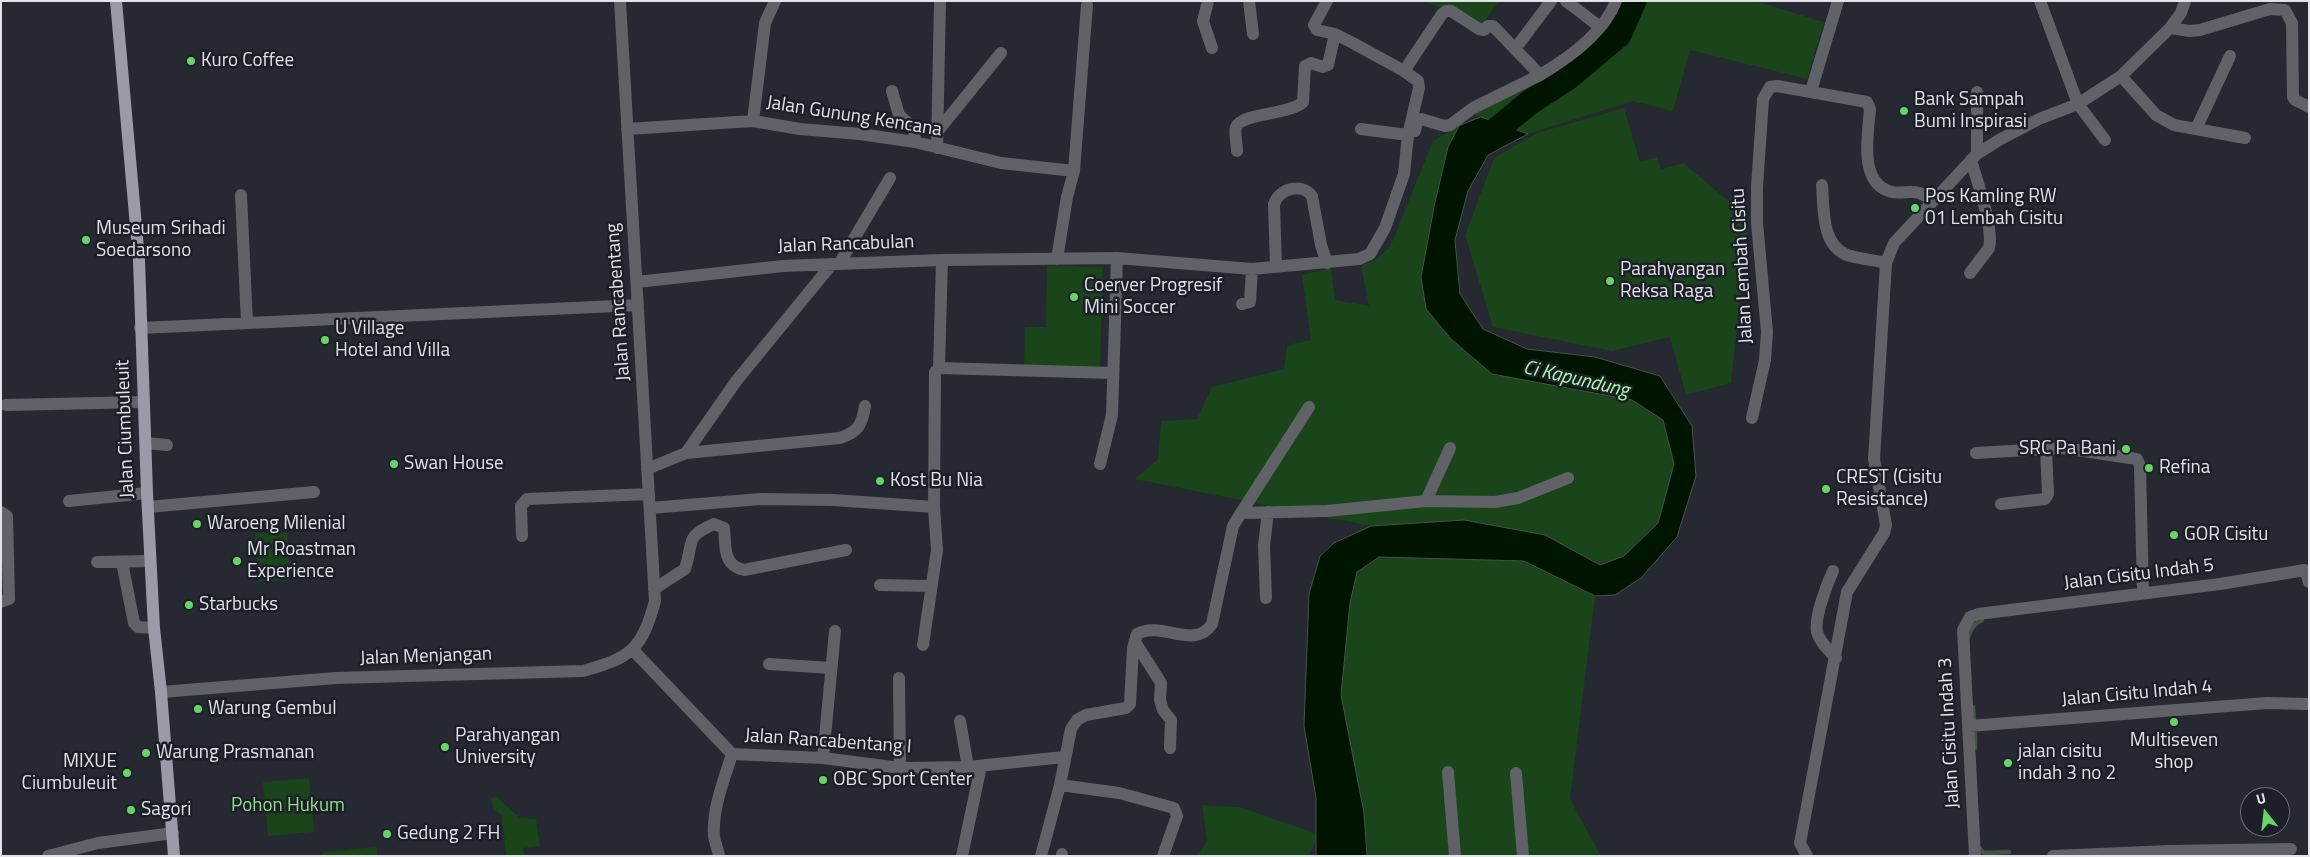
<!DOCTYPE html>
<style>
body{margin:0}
#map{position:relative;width:2310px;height:857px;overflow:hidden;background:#262832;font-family:"Titillium Web",sans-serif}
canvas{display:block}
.frame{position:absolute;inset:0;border:2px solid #e1e3ea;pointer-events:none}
.north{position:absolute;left:2240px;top:787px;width:50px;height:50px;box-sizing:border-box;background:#1d1f28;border:1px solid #6b6d76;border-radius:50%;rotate:344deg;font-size:14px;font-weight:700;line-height:20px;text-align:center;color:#e1e3ea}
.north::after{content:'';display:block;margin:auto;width:18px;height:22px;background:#66d466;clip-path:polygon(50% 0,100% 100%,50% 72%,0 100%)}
</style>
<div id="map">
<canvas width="2310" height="857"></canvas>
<div class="frame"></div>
<div class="north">U</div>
</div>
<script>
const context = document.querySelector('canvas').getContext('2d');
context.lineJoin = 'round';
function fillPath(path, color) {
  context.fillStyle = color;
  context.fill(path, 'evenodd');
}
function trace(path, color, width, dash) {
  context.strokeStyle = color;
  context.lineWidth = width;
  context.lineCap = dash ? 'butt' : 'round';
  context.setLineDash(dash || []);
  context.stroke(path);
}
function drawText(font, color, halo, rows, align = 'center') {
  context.font = font + ' "Titillium Web",sans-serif';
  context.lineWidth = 5;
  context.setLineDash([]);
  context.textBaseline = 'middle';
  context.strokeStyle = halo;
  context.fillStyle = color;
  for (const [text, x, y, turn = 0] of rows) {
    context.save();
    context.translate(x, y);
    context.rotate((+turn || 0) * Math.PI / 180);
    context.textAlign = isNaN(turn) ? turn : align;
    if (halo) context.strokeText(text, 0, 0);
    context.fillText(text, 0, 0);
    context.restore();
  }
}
fillPath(new Path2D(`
 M1423,1H1499L1480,28L1463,16Z
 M1631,1H1755L1824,22L1807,79L1690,50L1673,111L1633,101L1528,134L1470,113L1534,86L1598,48L1630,5Z
 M1624,108L1640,162L1657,157L1661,169L1684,163L1749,219L1731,383L1686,395L1670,337L1612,351L1493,327L1465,235L1494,158L1537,133Z
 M1459,126C1436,172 1431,226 1421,277L1492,374L1632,400L1663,420L1674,464L1658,523L1624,556L1600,565L1545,535L1464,520L1371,526L1135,479L1158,459L1161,421L1197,419L1212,387L1284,369L1287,345L1311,340L1302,275L1331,268L1335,300L1369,306L1361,266L1375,260L1390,247L1433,141Z
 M1047,266L1103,267L1100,369L1024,368L1025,327H1046Z
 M287,532L290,580L258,582L255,534Z
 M1378,557L1524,561L1595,596L1570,799L1601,856H1367L1368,848L1341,695L1350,603L1357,572Z
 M309,778L314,832L268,836L263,782Z
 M496,796L520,818L536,819L540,846L523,848L525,856L506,855L502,816L493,808L491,798Z
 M1202,805L1239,807L1318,834L1309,856H1197L1207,841Z
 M377,847V856H323V852Z`), '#1a441a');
const water = new Path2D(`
 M1481,117L1528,134L1488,155L1468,191L1455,240L1460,294L1483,329L1527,349L1595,357L1660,376L1692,426L1696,476L1677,537L1641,578L1615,595L1595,596L1524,561L1379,557L1357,572L1350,603L1341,695L1364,813L1367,856H1316V798L1304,726L1309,594L1320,556L1334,543L1371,526L1464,520L1545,535L1600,565L1624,556L1658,523L1674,464L1663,420L1632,400L1492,374L1451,339L1426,309L1421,277L1435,202L1448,147L1459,126Z`);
fillPath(water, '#001500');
trace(water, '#445346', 1);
trace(new Path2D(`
 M1968,637C1971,628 1974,624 1982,620
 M1973,707L1974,723
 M1975,734V748
 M1979,848L1984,853L2009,852`), '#445346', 4.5);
trace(new Path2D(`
 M1477,146L1529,103L1569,77L1619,35L1634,1`), '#001500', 25);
trace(new Path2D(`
 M1208,1L1203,21L1212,48
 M1249,1L1253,34
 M1566,1L1600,27
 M2040,1L2078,104L2105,140
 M2170,28L2190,31L2200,30L2270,9L2285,10L2292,23L2293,97L2295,100L2309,107
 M1515,49L1551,1
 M1404,71L1442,14L1446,11H1451L1479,29L1484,30L1488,26H1493L1540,75C1569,58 1604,33 1616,1
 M2121,76L2156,115L2174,125L2245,138
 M892,91L899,115L914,128L915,142
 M1811,91L1838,1
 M1977,92V154
 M753,121L765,23L775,1
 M627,129L753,121L800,129L860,134L915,142L1001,163L1074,171
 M1361,129L1408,135
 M2196,129L2230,56
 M1415,131L1417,120L1421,119L1445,126L1450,125L1473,108L1540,75
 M937,132L1001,53
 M937,148L940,1
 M1237,151C1237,144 1234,133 1236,127C1241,113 1290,115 1303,102L1305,66L1311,63L1323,67L1328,65L1335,34
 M1822,185C1824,208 1821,245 1847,255C1859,259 1874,260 1886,263
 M241,195L247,323
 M1057,259L1067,197L1074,171L1087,5
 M839,264L890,178
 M1276,266L1274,204C1279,189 1301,182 1312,196L1321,245L1327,263
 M1970,273L1989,248C1994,229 1977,181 1971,160
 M637,282L783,266L942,260L1117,258L1252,269L1359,259L1370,254L1385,228L1404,174L1408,135L1419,88L1418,81L1404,71L1351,42L1335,34L1317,30L1314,25L1327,1
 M1242,304L1250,302L1252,269
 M140,328L638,305
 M939,368L1112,373
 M6,405L144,402
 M1752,418L1765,360L1767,332L1757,223V187L1763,99L1770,87L1777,86L1867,102L1870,109C1868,135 1858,184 1892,192C1901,194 1911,190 1919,193C1924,194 1929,198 1933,201
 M146,443L167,445
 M686,453L737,380L832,264
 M1976,453L2063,448L2137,459L2140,466L2143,593
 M1100,464L1112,415L1117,258
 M647,469L686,453L840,438C858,432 862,425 865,406
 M69,501L147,493
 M1426,501L1495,502L1518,498L1568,478
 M2001,504L2045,499L2048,494L2046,449
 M148,507L314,492
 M650,508L761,499L833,500L934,507
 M1,512L7,516L9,599L1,602
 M1241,513L1309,407
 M522,536L521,506L527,499L649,494
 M97,562L150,561
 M122,562L134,623L138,627L154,628
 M1833,571C1827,584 1814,618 1817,632C1820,643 1829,650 1836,658
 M880,585L930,586
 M654,589L685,569C694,542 684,537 714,524L724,528C726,546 722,565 744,570L846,550
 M1266,598L1264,546L1268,512
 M1135,642L1161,683L1160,700L1163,710L1171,720L1170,748
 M923,645L937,550L934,507L935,372L939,368L942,260
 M633,650L732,754L823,758L900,768L968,767L1064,757
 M769,664L831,668
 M899,678L900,768
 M161,692L336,678L583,671C631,658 642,649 655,601L620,1
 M960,721L968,767
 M1969,726L2267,703L2309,704
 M823,758L835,631
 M1448,772L1455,856
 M1516,773L1523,856
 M1060,785L1119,793L1174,808L1177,816L1163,856
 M48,856L98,843L173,833
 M719,856C718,849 715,843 714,836C712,809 724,780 732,754
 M962,856L981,766
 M1041,856L1060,785L1071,729L1077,720L1086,715L1126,708L1130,704L1133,648L1137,634C1162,620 1194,651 1212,624L1233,526L1241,513L1327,511L1426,501L1450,448
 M1062,856V854
 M1807,856L1800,843L1847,592L1884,533L1886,525L1874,459L1886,263L1894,243L1977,154L1999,140L2039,119L2078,104L2121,76L2170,28L2181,13L2185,1
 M1975,856L1963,630L1970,617L1978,614L2220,584L2305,570L2309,582
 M2053,856L2169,851L2291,849`), '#616267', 12);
trace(new Path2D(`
 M116,1L139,260L147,493L154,628L161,692L174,856`), '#999ba6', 12);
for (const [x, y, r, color] of [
 [191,61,5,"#66d466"],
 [1904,111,5,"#66d466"],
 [1915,208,5,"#66d466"],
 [86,240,5,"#66d466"],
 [1610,281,5,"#66d466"],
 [1074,297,5,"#66d466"],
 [325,340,5,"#66d466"],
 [2126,449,5,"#66d466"],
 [394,464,5,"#66d466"],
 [2149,468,5,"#66d466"],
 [880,481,5,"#66d466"],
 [1826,489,5,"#66d466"],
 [197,524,5,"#66d466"],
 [2174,535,5,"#66d466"],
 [237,561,5,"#66d466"],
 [189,605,5,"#66d466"],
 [198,709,5,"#66d466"],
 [2174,722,5,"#66d466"],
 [445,747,5,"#66d466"],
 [146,753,5,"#66d466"],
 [2008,763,5,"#66d466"],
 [127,773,5,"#66d466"],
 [823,780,5,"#66d466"],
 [131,810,5,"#66d466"],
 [387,834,5,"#66d466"]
]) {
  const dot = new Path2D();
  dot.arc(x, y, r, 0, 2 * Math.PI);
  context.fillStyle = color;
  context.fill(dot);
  trace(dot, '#1d1f28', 2);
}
drawText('19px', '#e1e3ea', '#1d1f28', [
 ["Kuro Coffee",201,61],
 ["Bank Sampah",1914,100],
 ["Bumi Inspirasi",1914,122],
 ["Pos Kamling RW",1925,197],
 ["01 Lembah Cisitu",1925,219],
 ["Museum Srihadi",96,229],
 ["Soedarsono",96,251],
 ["Parahyangan",1620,270],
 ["Reksa Raga",1620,292],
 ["Coerver Progresif",1084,286],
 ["Mini Soccer",1084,308],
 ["U Village",335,329],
 ["Hotel and Villa",335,351],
 ["SRC Pa Bani",2116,449,"right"],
 ["Swan House",404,464],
 ["Refina",2159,468],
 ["CREST (Cisitu",1836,478],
 ["Resistance)",1836,500],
 ["Kost Bu Nia",890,481],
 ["Waroeng Milenial",207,524],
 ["GOR Cisitu",2184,535],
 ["Mr Roastman",247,550],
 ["Experience",247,572],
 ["Starbucks",199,605],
 ["Warung Gembul",208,709],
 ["Parahyangan",455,736],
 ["University",455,758],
 ["Multiseven",2174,741,"center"],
 ["shop",2174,763,"center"],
 ["jalan cisitu",2018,752],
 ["indah 3 no 2",2018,774],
 ["Warung Prasmanan",156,753],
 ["MIXUE",117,762,"right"],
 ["Ciumbuleuit",117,784,"right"],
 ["OBC Sport Center",833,780],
 ["Sagori",141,810],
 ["Gedung 2 FH",397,834]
], 'left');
drawText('19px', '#e1e3ea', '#1d1f28', [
 ["Jalan Gunung Kencana",854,117,9],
 ["Jalan Rancabulan",846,245,-2],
 ["Jalan Lembah Cisitu",1743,266,-93],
 ["Jalan Rancabentang",619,302,-94],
 ["Jalan Ciumbuleuit",126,429,-92],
 ["Jalan Cisitu Indah 5",2139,575,-7],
 ["Jalan Menjangan",426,657,-2],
 ["Jalan Cisitu Indah 4",2137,694,-5],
 ["Jalan Cisitu Indah 3",1950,733,-93],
 ["Jalan Rancabentang I",828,742,4]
]);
drawText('19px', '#8edf8c', '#1d1f28', [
 ["Pohon Hukum",288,806]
]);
drawText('italic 20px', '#a9faa6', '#1d1f28', [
 ["Ci Kapundung",1576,380,13]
]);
</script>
